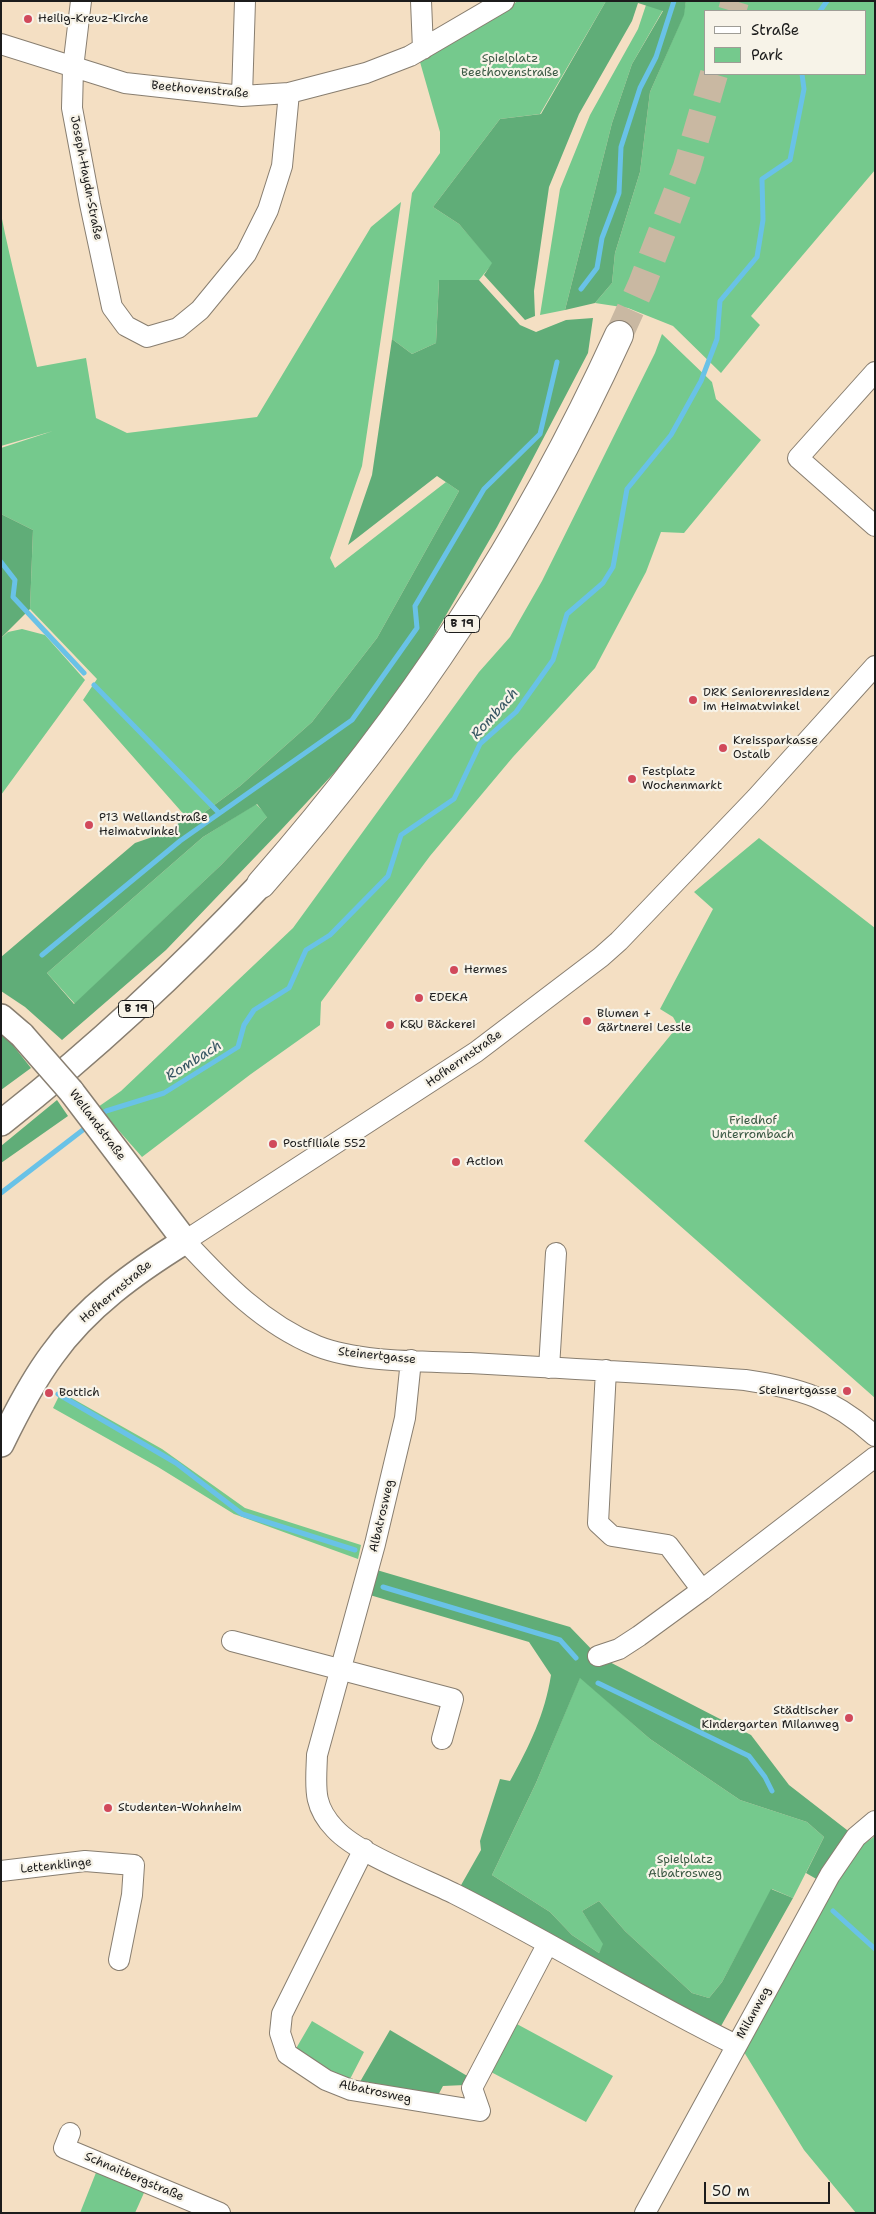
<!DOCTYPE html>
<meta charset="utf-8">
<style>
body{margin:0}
#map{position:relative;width:876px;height:2214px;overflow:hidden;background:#f4dfc3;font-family:"Shantell Sans",sans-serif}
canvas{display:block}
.frame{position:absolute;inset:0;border:2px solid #1c1c1c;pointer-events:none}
.legend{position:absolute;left:704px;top:10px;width:162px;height:65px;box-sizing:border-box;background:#f7f3e8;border:1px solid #9f9d96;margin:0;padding:6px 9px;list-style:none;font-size:15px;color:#1c1c1c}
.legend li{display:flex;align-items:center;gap:10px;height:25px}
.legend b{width:25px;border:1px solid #9f9d96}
.scale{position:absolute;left:704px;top:2182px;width:126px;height:22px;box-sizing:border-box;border:2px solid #1c1c1c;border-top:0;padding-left:6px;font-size:15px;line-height:18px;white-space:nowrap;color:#1c1c1c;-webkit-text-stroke:4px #f7f3e8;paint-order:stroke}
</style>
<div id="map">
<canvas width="876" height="2214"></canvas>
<div class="frame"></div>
<ul class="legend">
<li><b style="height:6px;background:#fff"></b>Straße</li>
<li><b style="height:14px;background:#75c98d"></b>Park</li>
</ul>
<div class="scale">50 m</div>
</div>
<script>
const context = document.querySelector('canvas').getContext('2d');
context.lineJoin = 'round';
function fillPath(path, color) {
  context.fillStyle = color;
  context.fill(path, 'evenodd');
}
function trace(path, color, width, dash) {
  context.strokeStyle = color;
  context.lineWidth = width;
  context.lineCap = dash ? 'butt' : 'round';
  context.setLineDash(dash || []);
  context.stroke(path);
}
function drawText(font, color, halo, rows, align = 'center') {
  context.font = font + ' "Shantell Sans",sans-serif';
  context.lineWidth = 4.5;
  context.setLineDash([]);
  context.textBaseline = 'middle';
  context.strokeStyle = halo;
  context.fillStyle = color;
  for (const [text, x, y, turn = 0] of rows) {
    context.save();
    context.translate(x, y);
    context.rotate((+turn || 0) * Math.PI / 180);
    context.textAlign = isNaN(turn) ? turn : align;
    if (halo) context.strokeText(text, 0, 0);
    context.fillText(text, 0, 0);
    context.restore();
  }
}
fillPath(new Path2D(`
 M518,1H606L540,114L500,119L433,207L459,224L493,263L479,280H439L436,343L412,354L392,339L412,193L440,153V132L420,62Z
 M686,1H875V170L751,316L760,325L721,373L673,326L628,308L595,303L612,283L615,253L640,172L650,92L683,16ZM705,11H865V74H705Z
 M646,5L663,10L632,64L612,123L565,310L540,315L560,189L590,115L638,29Z
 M401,202L362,466L330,558L335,568L446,482L459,491L377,638L312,722L240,786L194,820L187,818L83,700L97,679L30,609L33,530L1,514V448L53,431L1,446V214C11,265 25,316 37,367L86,358L96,418L127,433L257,417L371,227Z
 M662,334L712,382L716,399L761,440L684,533L661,532L646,572L595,668L513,757L430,856L321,1002L320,1025L251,1074L142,1157L98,1107L121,1091L293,928L479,672L510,637L542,581L655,353Z
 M22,629L45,635L85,680L1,795V638L8,632Z
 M256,804L268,816L221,865L75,1004L47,973L203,837Z
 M759,838L875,928V1398L584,1141L678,1026L673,1017L660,1009L713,909L694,892Z
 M61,1392L162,1449L245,1508L361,1545L358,1559L234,1514L158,1467L53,1408Z
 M580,1677L650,1739L740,1800L807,1822L824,1837L793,1898L772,1889L722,1982L709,1998L692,1993L625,1931L599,1901L582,1911L604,1944L599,1953L572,1935L550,1912L492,1875L536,1783Z
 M875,1836V2213H856L804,2150L744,2052L800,1941L857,1849Z
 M312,2021L364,2052L348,2083L294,2052Z
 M515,2023L613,2076L586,2122L491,2072Z
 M99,2165L147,2186L135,2213H80Z`), '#75c98d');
fillPath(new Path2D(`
 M606,1H686L684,15L650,92L640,172L615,253L612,283L595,303L565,310L612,123L632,64L663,11L638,3L632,21L579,114L549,187L534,291L535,316L525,320L484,275L492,263L459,224L433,207L500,119L541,114Z
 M439,280H479L520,325L536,332L566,320L593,318L588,353L497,527L420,660L347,759L281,830L166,950L62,1040L25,1007L1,991V957L135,843L167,832L185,818L194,820L240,786L312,722L377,638L459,491L437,476L348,545L372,475L392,339L412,354L436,343ZM257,804L267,817L221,865L74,1004L47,973L203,837Z
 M1,514L33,530L30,609L1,638Z
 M1,1035L8,1039L31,1068L1,1090Z
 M57,1100L68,1116L1,1163V1146Z
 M370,1568L570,1627L598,1656L751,1735L789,1785L856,1837L825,1884L806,1873L824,1837L807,1822L740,1800L650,1739L580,1678L536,1783L492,1875L550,1912L572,1935L599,1953L603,1944L582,1911L599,1901L625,1931L692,1993L709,1998L722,1982L771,1889L793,1898L716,2035L456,1894L481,1850L480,1841L500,1779L510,1781C529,1747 545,1714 551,1675L529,1642L363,1593Z
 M390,2030L469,2077L465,2085L443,2086L435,2101L357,2087Z`), '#60ad78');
trace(new Path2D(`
 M820,11L827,1
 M581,289L597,268L602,238L619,193L621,147L640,88L656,57L674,1
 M1,562L15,580L13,597L84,673
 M94,685L218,812
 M42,955L180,841L352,720L417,628L415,606L484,489L540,434L557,362
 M98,1117L106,1111L164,1093L238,1047L244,1025L254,1010L289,988L306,950L330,935L388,876L401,835L454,799L480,744L516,712L553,660L567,614L603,583L613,567L627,489L671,435L701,381L717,339L720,301L757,257L763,220L762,179L790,160L804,89L802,74
 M1,1193L88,1126
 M58,1394L176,1463L242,1514L355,1550
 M383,1587L560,1640L576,1658
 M598,1683L749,1756L765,1777L772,1791
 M833,1911L875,1949`), '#69c2e7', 5);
trace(new Path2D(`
 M732,11L735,1
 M619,335L642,284L687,167L714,74`), '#c9b8a2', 28, [28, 14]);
const minor = new Path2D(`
 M81,1L73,68L72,108L90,204L112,307L126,326L147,337L178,328L200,310L246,254L268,210L282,166L289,93
 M421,1L423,49
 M1,44L125,83L242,96L289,93L366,73L410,56L504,1
 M242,96L245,1
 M875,372L798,458L875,526
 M875,666L756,798L619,941L601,957L476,1052L185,1241C223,1282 263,1324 317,1346C360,1363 423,1361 470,1363C562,1368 654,1373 745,1380C800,1388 833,1398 875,1436
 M411,1360L405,1418L375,1544L317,1755C316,1787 312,1805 335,1829C358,1854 423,1878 455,1894C550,1942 640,1998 736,2045
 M549,1368L556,1253
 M606,1370L598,1523L612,1536L668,1545L702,1590
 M232,1641L453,1699L442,1739
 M598,1656L619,1649L639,1636L702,1590L875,1457
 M364,1849L282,2014L280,2033L287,2054L326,2080L351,2090L480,2111L472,2088L547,1945
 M1,1871L85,1861L134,1865L132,1895L119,1960
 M70,2133L64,2148L220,2213
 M645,2213L830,1875L856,1837L875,1821`);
const major = new Path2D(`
 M1,1017L22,1035
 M1,1123C94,1050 180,970 261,884
 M1,1444C16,1413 32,1382 52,1355C86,1307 135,1272 185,1241L71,1091`);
const highway = new Path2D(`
 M261,884C410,714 525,541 619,335`);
trace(minor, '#887e70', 22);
trace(major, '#887e70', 28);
trace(highway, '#887e70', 30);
trace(minor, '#fff', 20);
trace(major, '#fff', 25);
trace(highway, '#fff', 28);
const majorBridge = new Path2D(`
 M22,1035L71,1091`);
trace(majorBridge, '#887e70', 28, []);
trace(majorBridge, '#fff', 25);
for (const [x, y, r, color] of [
 [28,19,5,"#d1495b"],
 [693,700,5,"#d1495b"],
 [723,748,5,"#d1495b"],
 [632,779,5,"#d1495b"],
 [89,825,5,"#d1495b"],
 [454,970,5,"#d1495b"],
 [419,998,5,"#d1495b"],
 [587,1021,5,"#d1495b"],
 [390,1025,5,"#d1495b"],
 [273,1144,5,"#d1495b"],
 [456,1162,5,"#d1495b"],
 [847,1391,5,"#d1495b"],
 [49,1393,5,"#d1495b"],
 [849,1718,5,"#d1495b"],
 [108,1808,5,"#d1495b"]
]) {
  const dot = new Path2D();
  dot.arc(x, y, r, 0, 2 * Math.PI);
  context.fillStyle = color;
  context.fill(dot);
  trace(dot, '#f7f3e8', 2);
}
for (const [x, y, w] of [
 [462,624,35],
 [136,1009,35]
]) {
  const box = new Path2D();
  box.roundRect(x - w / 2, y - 8.5, w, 17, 4);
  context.fillStyle = '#f7f3e8';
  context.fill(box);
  trace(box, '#1c1c1c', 1);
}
drawText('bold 11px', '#1c1c1c', null, [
 ["B 19",462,624],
 ["B 19",136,1009]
]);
drawText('12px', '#1c1c1c', '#f7f3e8', [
 ["Heilig-Kreuz-Kirche",38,19],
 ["DRK Seniorenresidenz",703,693],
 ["im Heimatwinkel",703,707],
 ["Kreissparkasse",733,741],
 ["Ostalb",733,755],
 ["Festplatz",642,772],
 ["Wochenmarkt",642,786],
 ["P13 Wellandstraße",99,818],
 ["Heimatwinkel",99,832],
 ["Hermes",464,970],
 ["EDEKA",429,998],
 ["Blumen +",597,1014],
 ["Gärtnerei Lessle",597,1028],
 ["K&U Bäckerei",400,1025],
 ["Postfiliale 552",283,1144],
 ["Action",466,1162],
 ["Steinertgasse",837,1391,"right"],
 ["Bottich",59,1393],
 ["Städtischer",839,1711,"right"],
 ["Kindergarten Milanweg",839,1725,"right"],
 ["Studenten-Wohnheim",118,1808]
], 'left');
drawText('12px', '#3b5944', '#f7f3e8', [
 ["Spielplatz",510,59],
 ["Beethovenstraße",510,73],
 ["Friedhof",753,1121],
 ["Unterrombach",753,1135],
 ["Spielplatz",685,1860],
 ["Albatrosweg",685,1874]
]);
drawText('12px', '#1c1c1c', '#f7f3e8', [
 ["Beethovenstraße",200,90,5],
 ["Joseph-Haydn-Straße",86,178,79],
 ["Hofherrnstraße",464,1059,-35],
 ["Wellandstraße",97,1125,53],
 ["Hofherrnstraße",116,1292,-40],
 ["Steinertgasse",377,1356,6],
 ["Albatrosweg",382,1516,-77],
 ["Lettenklinge",56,1866,-6],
 ["Milanweg",754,2013,-61],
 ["Albatrosweg",375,2092,12],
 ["Schnaitbergstraße",134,2177,23]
]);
drawText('italic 14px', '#375663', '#f7f3e8', [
 ["Rombach",495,714,-48],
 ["Rombach",194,1061,-32]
]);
</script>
